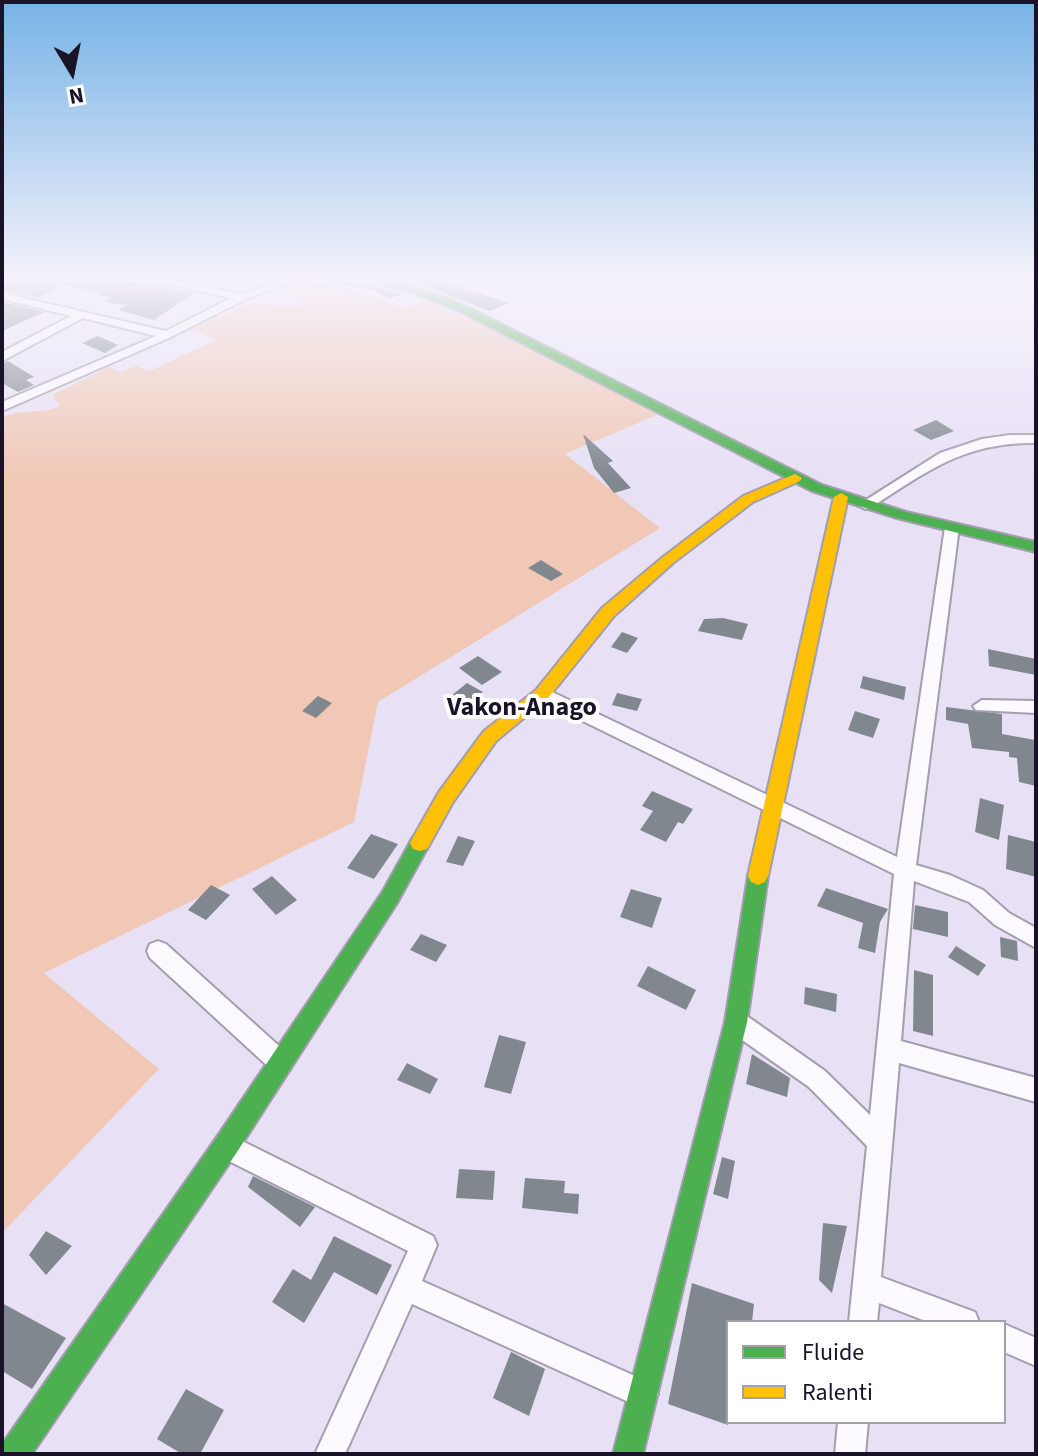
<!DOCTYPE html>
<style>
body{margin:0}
#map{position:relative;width:1038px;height:1456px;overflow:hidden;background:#e8e1f6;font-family:"Source Sans 3",sans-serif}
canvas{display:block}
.frame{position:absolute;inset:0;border:4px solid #1a1328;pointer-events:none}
.legend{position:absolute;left:726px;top:1320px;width:280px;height:104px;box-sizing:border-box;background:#fff;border:2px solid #a3a1a9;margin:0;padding:10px 14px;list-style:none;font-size:24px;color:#1a1328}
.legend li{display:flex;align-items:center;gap:16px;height:40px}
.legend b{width:40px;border:2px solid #a3a1a9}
.north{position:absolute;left:32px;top:32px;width:80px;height:80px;-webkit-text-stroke:6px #fff;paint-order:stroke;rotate:170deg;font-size:22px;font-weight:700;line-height:32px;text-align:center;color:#1a1328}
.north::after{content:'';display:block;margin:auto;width:28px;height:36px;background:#1a1328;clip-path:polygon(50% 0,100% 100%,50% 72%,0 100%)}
</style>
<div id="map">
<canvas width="1038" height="1456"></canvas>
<div class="frame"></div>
<ul class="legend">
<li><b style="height:10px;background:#4caf50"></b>Fluide</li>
<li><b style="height:10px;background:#ffc107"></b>Ralenti</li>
</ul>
<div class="north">N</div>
</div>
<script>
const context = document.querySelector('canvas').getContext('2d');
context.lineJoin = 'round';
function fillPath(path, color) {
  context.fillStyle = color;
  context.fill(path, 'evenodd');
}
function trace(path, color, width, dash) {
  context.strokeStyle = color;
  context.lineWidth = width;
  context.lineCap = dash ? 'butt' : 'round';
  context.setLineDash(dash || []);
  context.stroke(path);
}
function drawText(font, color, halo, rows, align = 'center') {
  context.font = font + ' "Source Sans 3",sans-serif';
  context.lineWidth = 8;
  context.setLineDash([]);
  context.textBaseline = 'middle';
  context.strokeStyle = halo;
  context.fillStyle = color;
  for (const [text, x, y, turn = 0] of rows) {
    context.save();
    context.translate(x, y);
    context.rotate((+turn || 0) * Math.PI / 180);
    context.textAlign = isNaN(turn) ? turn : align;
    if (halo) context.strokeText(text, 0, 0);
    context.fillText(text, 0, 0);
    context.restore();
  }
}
fillPath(new Path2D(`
 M298,281L365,292L405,308L428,300L468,319L482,321L657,415L565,454L660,528L378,702L354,822L44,973L159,1069L2,1233V417C22,409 41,414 60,406L52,395L109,367L120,372L136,366L150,371L216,340L191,329L253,302L297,307L302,299L277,290Z`), '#f0c8b5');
fillPath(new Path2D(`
 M6,277H109L194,293L154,320L118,310L126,305L104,302L111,297L98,295L101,293L64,285L38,298L2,290V282H6Z
 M337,277H345L347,280L403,294L389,299L374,290L337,285Z
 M386,277H440L460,287L509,303L490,311L425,286Z
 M2,302L44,312L2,331Z
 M98,336L118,345L105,353L82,343Z
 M8,361L34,377L26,380L34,385L18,392L2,383V364Z
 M936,420L954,431L931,440L913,430Z
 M583,434L613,461L608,463L631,488L614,493L594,468Z
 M541,560L563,574L551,581L528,568Z
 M723,618L748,624L742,640L698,631L704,619Z
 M622,632L638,638L627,653L611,647Z
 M988,649L1036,659V675L989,666Z
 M478,656L502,672L482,685L459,668Z
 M863,676L906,687L904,700L860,688Z
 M467,683L483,692L467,705L452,695Z
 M617,693L642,699L637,711L612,705Z
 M318,696L332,703L316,718L302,711Z
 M946,707L1002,714V734L1035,740L1036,786L1019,782L1017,758L1009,757V752L972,748L968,724L946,720Z
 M855,711L880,719L873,738L848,730Z
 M652,791L693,809L683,824L678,822L666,842L640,830L653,811L642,806Z
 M980,798L1004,805L999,840L975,832Z
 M371,834L398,844L374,879L347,868Z
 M1008,835L1036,842V877L1006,869Z
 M458,836L475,841L463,866L446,862Z
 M272,876L297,900L276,915L252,889Z
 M211,885L230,895L206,920L188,910Z
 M826,888L888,909L880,922L875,953L858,948L863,923L817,906Z
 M631,889L662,898L652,928L620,917Z
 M915,905L948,912V937L913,929Z
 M421,934L447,945L436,962L410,950Z
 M1000,937L1017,941L1018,961L1001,957Z
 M956,946L986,965L978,976L948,957Z
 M648,966L696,990L686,1010L637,986Z
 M914,970L933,975V1036L913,1031Z
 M805,987L837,994L836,1012L804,1004Z
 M499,1035L526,1042L511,1094L484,1087Z
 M752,1054L790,1078L787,1097L746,1084Z
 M407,1063L438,1079L430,1094L397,1080Z
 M722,1157L735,1161L728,1199L713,1194Z
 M459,1169L495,1171L493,1200L456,1198Z
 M253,1176L315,1207L300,1227L248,1187Z
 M525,1178L565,1181L564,1193L579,1194L578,1214L522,1208Z
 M823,1223L847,1226L832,1293L819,1280Z
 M46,1231L72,1246L46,1275L29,1255Z
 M334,1236L392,1265L377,1295L334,1272L304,1323L272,1302L293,1269L311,1280Z
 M692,1283L754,1304L752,1322H728V1425L668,1404Z
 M2,1303L66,1338L32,1389L2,1371Z
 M511,1352L545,1369L529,1416L493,1398Z
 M186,1389L224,1410L200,1454H182L157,1439Z`), '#81878f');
const street = new Path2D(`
 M136,277H155L241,294L290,277H304L246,299L171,337L2,411V402L156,336L83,318L2,361V352L71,316L2,299V293L166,331L231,298Z
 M1010,435H1036V443C964,442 928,471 870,508L865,509L858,505L940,453L982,439Z
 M952,523L959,527L916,865L950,875L983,890L1009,913L1036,928V948L995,925L969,902L914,881L901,1041L1036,1078V1102L899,1063L881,1277L975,1312L979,1322H928L879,1303L877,1322H849L867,1146L809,1087L728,1030L725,1022L728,1014L736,1011L744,1014L825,1071L870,1115L894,874L536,698L533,694L542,688L548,690L897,857L945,527Z
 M982,700L1036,701V713L976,710L973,706Z
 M158,941L166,944L289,1055L293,1063L289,1071L281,1074L273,1071L150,958L147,951L150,944Z
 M226,1133L433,1236L437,1245L422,1281L653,1384L658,1394L653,1404L643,1409L633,1404L412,1304L345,1454H315L408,1251L217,1155L213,1146L217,1137Z
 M1004,1324L1036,1338V1366L1004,1352Z
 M838,1422H868L865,1454H835Z`);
const fast = new Path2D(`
 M350,277C390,275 430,292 467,307L822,485L906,512L1036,542V552L897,518L812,491L459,311L413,293Z
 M420,835L427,837L430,843L397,903L235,1155L32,1454H2L3,1443L217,1137L383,891L413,837Z
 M758,867L765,870L768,876L747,1022L643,1454H613L725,1022L748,876L751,870Z`);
const slow = new Path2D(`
 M795,474L802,478L800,481L753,502L673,563L614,616L548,698L496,741L453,802L427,849L420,851L413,849L410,843L439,792L484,731L536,690L602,608L663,557L743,496Z
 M841,493L848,497L768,876L765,882L758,885L751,882L748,876L834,497Z`);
trace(street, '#a39db0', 4);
trace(fast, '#a39db0', 4);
trace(slow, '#a39db0', 4);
fillPath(street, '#fcfafe');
fillPath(fast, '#4caf50');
fillPath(slow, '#ffc107');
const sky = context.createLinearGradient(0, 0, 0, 480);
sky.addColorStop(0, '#76b3e6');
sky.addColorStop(0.58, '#f5f2fb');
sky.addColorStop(1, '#f5f2fb00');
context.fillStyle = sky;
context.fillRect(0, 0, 1038, 480);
drawText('bold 26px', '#1a1328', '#fff', [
 ["Vakon-Anago",522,709]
]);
</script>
